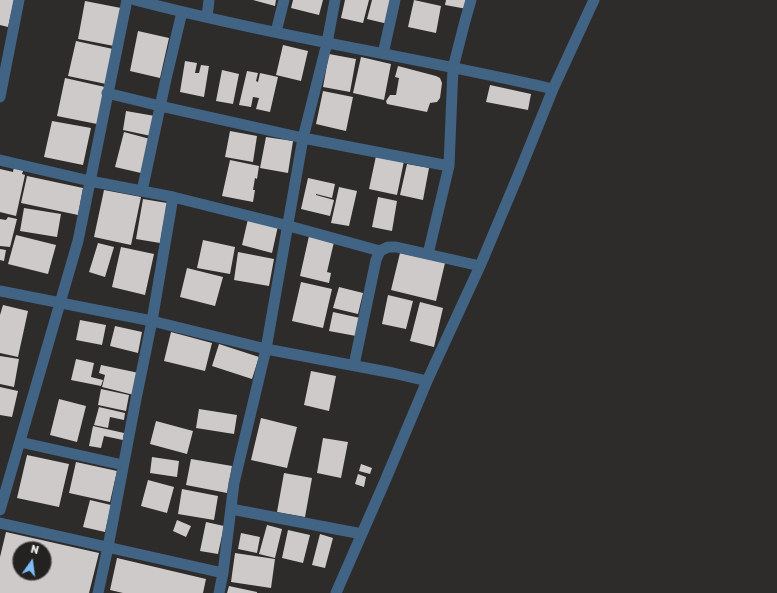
<!DOCTYPE html>
<style>
body{margin:0}
#map{position:relative;width:777px;height:593px;overflow:hidden;background:#2e2b2b;font-family:Rubik,sans-serif}
canvas{display:block}
.north{position:absolute;left:12px;top:541px;width:40px;height:40px;box-sizing:border-box;background:#242121;border:1px solid #757373;border-radius:50%;rotate:14deg;font-size:11px;font-weight:700;line-height:16px;text-align:center;color:#efeded}
.north::after{content:'';display:block;margin:auto;width:14px;height:18px;background:#7ebdf9;clip-path:polygon(50% 0,100% 100%,50% 72%,0 100%)}
</style>
<div id="map">
<canvas width="777" height="593"></canvas>
<div class="north">N</div>
</div>
<script>
const context = document.querySelector('canvas').getContext('2d');
context.lineJoin = 'round';
function fillPath(path, color) {
  context.fillStyle = color;
  context.fill(path, 'evenodd');
}
function trace(path, color, width, dash) {
  context.strokeStyle = color;
  context.lineWidth = width;
  context.lineCap = dash ? 'butt' : 'round';
  context.setLineDash(dash || []);
  context.stroke(path);
}
fillPath(new Path2D(`
 M0,0H14L8,27L0,25Z
 M253,0H276L275,6Z
 M293,0H323L319,15L291,8Z
 M345,0H369L363,23L341,18Z
 M372,0H393L388,24L367,19Z
 M414,0L441,6L436,33L408,27Z
 M446,0H469L467,9L445,5Z
 M85,1L121,8L114,46L78,39Z
 M138,31L169,38L160,78L130,71Z
 M76,41L113,49L106,84L68,76Z
 M283,45L308,51L301,81L276,75Z
 M329,54L356,59L350,92L323,87Z
 M361,57L391,64L384,100L353,93Z
 M185,61L197,63L195,73H199L201,65L209,66L204,97L180,92Z
 M398,66L436,76L440,78L442,83L440,98L437,102L430,103L427,112L387,104L386,101L390,95H396L399,78L395,77Z
 M222,70L239,74L233,104L216,101Z
 M247,71L258,73L256,81L258,82L260,73L278,77L270,112L256,109L259,98L253,97L251,107L239,105Z
 M65,78L105,87L97,124L57,116Z
 M490,85L531,94L528,110L486,102Z
 M323,91L353,97L346,131L316,124Z
 M126,111L155,116L151,136L123,130Z
 M52,121L91,128L83,165L44,157Z
 M230,131L257,136L253,162L225,157Z
 M124,132L150,139L141,173L115,167Z
 M266,137L293,141L288,173L260,168Z
 M376,156L404,161L397,195L369,189Z
 M230,160L259,166L257,179L255,178L253,190H255L253,202L222,196Z
 M407,164L429,168L423,200L400,195Z
 M14,166L24,168L22,174L25,175L16,216L0,212V169L13,172Z
 M27,176L83,188L78,215L21,203Z
 M308,178L335,184L332,198L316,194V195L334,200L330,216L301,209Z
 M339,187L357,191L349,226L331,223Z
 M104,190L141,197L131,245L94,237Z
 M378,197L397,201L392,231L372,227Z
 M143,199L167,203L160,243L136,239Z
 M24,208L61,214L57,237L20,231Z
 M8,217L17,219L10,247L0,246V219L6,220Z
 M248,219L278,226L272,253L242,245Z
 M16,235L56,245L48,274L8,264Z
 M309,236L334,242L327,272L331,273L329,283L300,276Z
 M203,240L235,247L230,274L197,268Z
 M98,243L114,247L105,277L89,272Z
 M121,247L154,254L145,295L112,287Z
 M0,249L6,250L4,261L0,260Z
 M238,252L274,259L269,286L234,280Z
 M400,253L445,263L436,301L391,290Z
 M187,268L223,277L215,306L180,297Z
 M301,282L332,289L323,328L292,321Z
 M339,287L363,293L358,314L333,308Z
 M388,295L413,301L406,329L382,324Z
 M420,302L443,308L434,347L410,341Z
 M3,305L28,311L18,357L0,353V315Z
 M333,312L360,318L356,336L329,331Z
 M80,320L106,325L102,345L76,340Z
 M115,326L142,332L138,353L110,346Z
 M171,332L212,343L205,371L164,361Z
 M219,344L259,357L252,379L212,366Z
 M0,356L19,359L14,387L0,384Z
 M76,359L94,363L91,377L103,380L101,386L71,380Z
 M101,365L139,373L134,395L102,387L105,375L99,373Z
 M311,371L336,376L329,411L304,405Z
 M0,387L18,391L12,417L0,415Z
 M101,389L129,395L126,411L98,405Z
 M59,399L86,406L77,442L50,435Z
 M99,407L125,413L124,420L110,417L108,428L94,425Z
 M199,409L237,415L234,434L196,428Z
 M261,418L297,427L287,468L251,460Z
 M156,421L193,431L187,454L150,444Z
 M93,426L124,433L123,440L104,436L101,448L89,446Z
 M323,438L348,442L341,478L317,473Z
 M27,455L69,464L59,507L17,498Z
 M152,457L179,461L177,477L150,473Z
 M191,459L232,466L227,493L186,485Z
 M76,462L117,471L110,502L69,493Z
 M361,464L372,468L370,474L359,471Z
 M284,473L312,478L305,517L277,512Z
 M358,474L366,477L364,487L355,484Z
 M148,480L174,487L167,513L141,506Z
 M182,489L218,496L214,520L178,514Z
 M90,500L111,505L105,532L83,527Z
 M177,520L191,526L186,537L173,531Z
 M206,522L224,526L218,554L200,551Z
 M267,525L282,529L275,558L259,554Z
 M288,530L310,535L303,563L282,558Z
 M6,532L99,553L89,593H0V557ZM20,549H44V573H20Z
 M241,533L260,537L257,553L238,549Z
 M320,534L333,538L325,568L312,565Z
 M235,553L275,559L271,588L231,582Z
 M117,558L206,579L203,593H123L110,590Z
 M229,586L257,592V593H227Z`), '#cecaca');
trace(new Path2D(`
 M135,0C273,36 414,57 553,89
 M207,17L209,0
 M276,32L284,0
 M383,54L395,0
 M107,93L160,106L303,138L449,166
 M0,97L19,0
 M0,160L90,181L173,197L289,226L380,251
 M142,191L166,79L182,12
 M428,254L449,166L453,68L465,21L471,0
 M0,291L152,321L266,349L393,373L427,381
 M354,365L376,260L380,251L388,247H396L480,266
 M20,442L123,465
 M231,509L362,534
 M0,510L78,241L127,0
 M0,523L223,573
 M98,593L108,547L136,399L152,321L173,197
 M219,593L223,573L234,483L266,349L303,138L327,43L335,0
 M336,593L385,481L427,381L480,266L517,178L553,89L594,0`), '#416384', 11);
</script>
